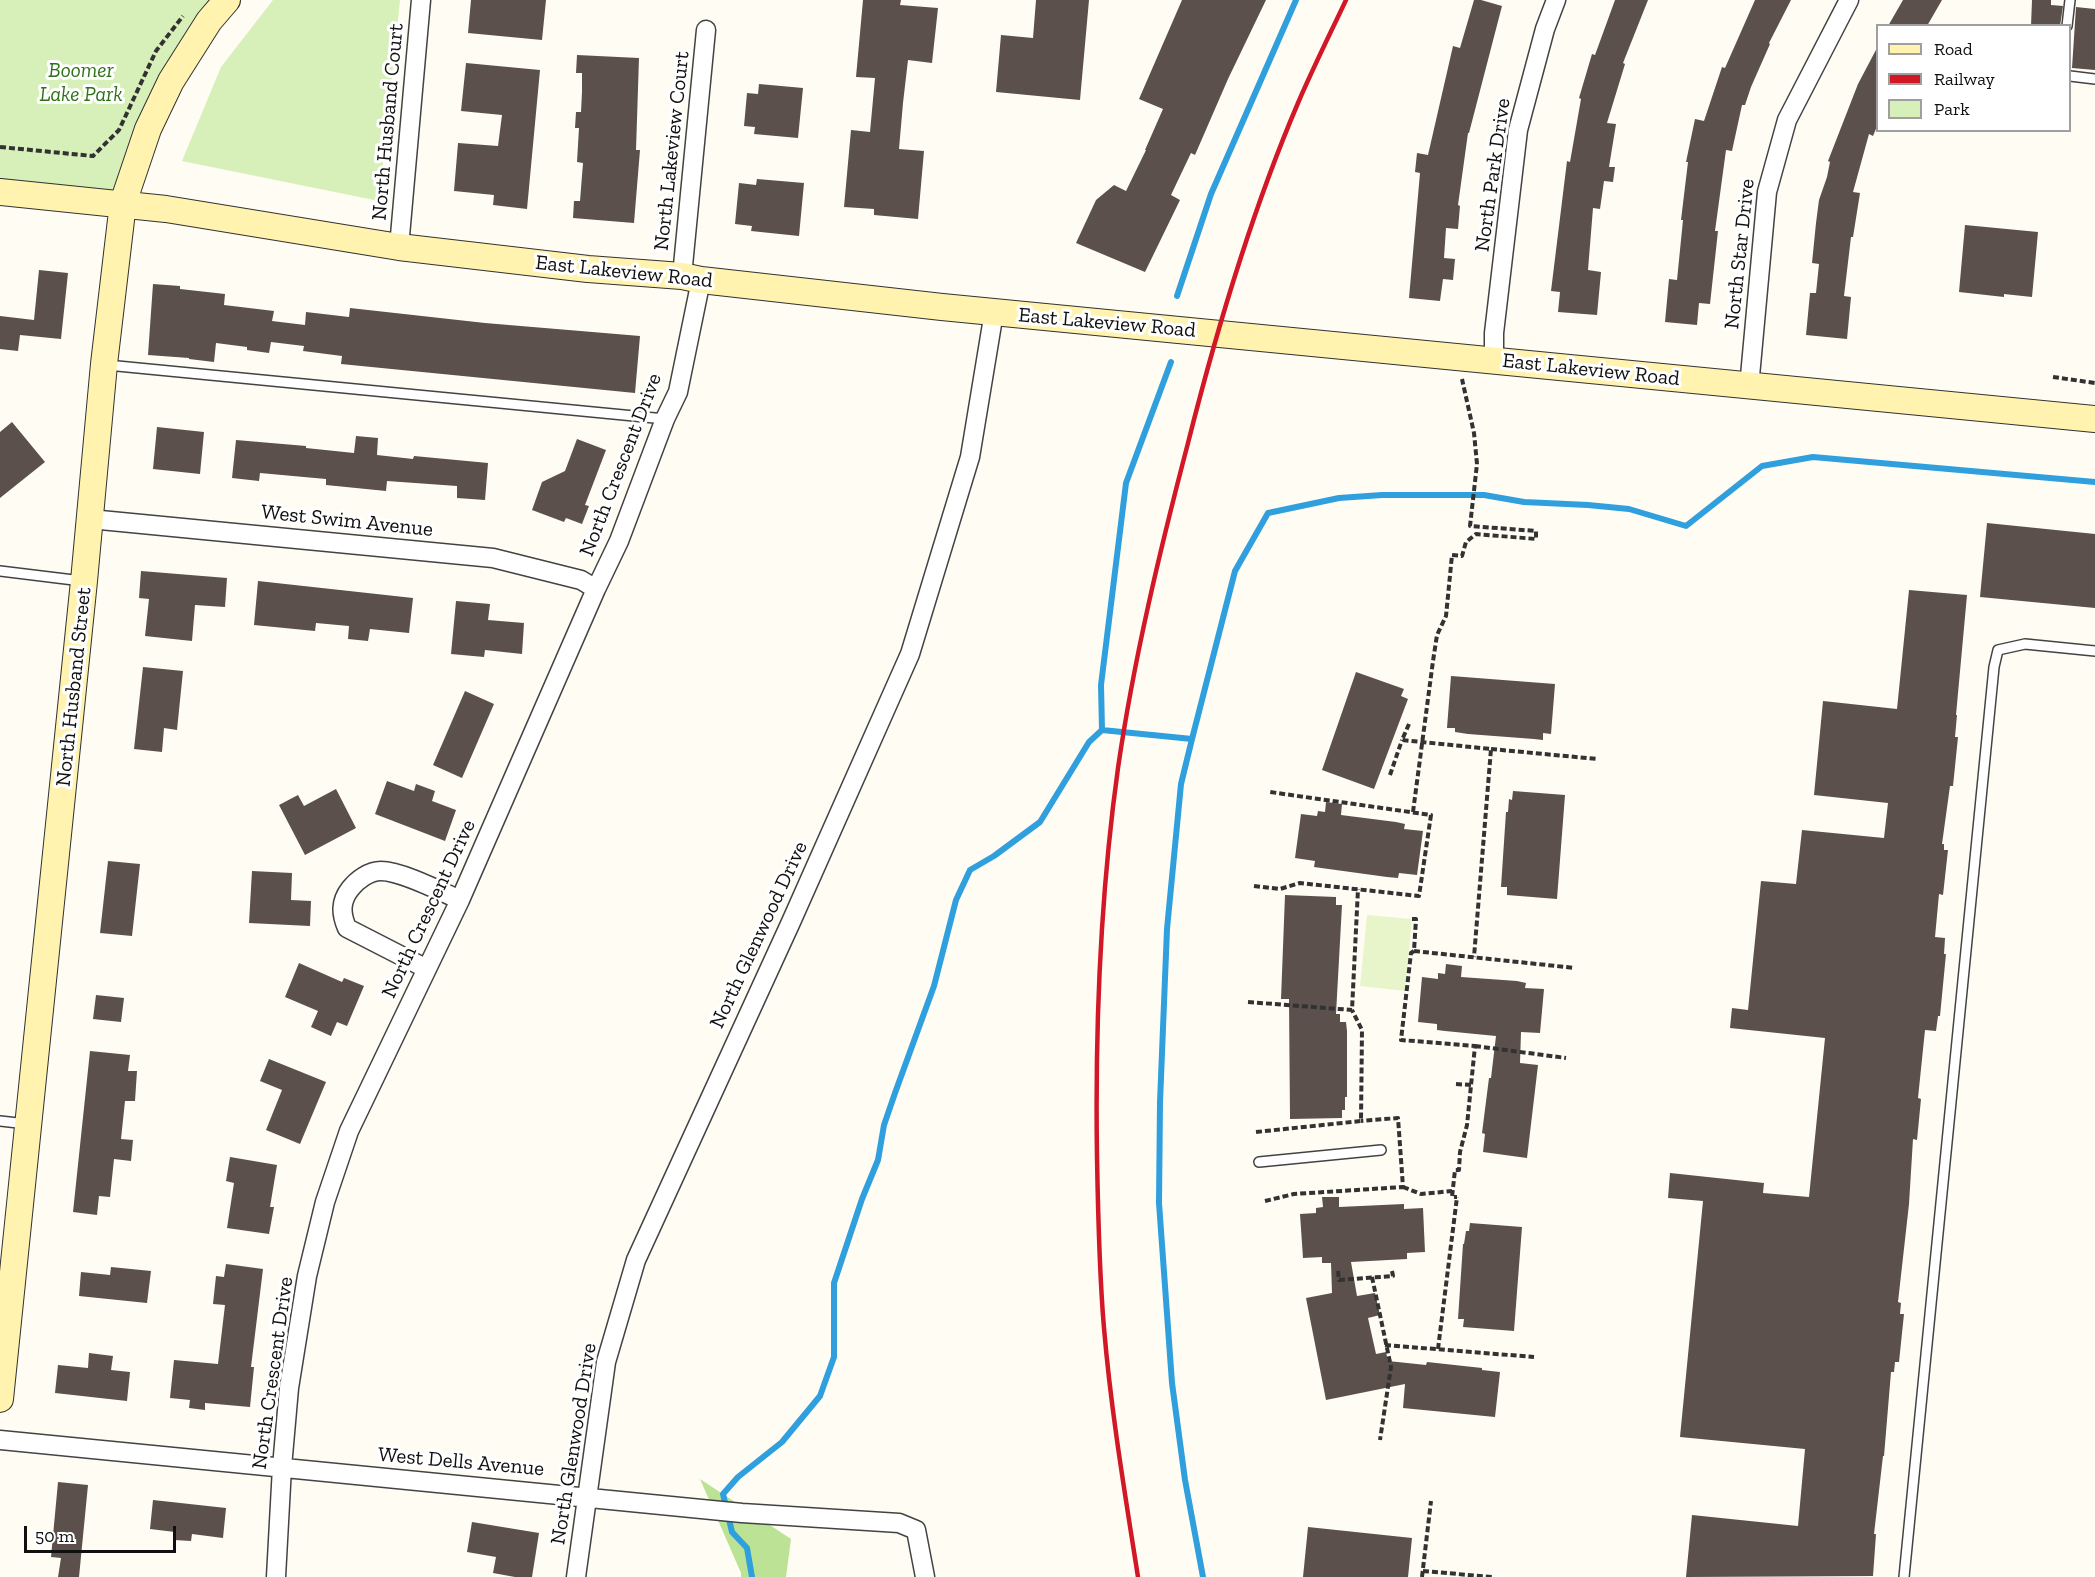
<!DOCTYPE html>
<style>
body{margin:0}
#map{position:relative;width:2095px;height:1577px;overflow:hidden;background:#fffcf4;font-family:"Zilla Slab",serif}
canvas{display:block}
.legend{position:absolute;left:1876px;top:24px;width:195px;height:108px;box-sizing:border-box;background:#fff;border:2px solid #9f9f9f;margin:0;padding:8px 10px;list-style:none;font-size:18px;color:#101010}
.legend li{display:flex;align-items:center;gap:12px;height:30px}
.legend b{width:30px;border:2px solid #9f9f9f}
.scale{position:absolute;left:24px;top:1526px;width:152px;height:27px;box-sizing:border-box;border:3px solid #101010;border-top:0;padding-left:8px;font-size:18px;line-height:21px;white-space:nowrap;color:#101010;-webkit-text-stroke:4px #fff;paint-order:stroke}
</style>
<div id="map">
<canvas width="2095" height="1577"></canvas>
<ul class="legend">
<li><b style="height:8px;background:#fff3af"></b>Road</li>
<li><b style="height:8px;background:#d21727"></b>Railway</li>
<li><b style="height:16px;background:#d7efb8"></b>Park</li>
</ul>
<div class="scale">50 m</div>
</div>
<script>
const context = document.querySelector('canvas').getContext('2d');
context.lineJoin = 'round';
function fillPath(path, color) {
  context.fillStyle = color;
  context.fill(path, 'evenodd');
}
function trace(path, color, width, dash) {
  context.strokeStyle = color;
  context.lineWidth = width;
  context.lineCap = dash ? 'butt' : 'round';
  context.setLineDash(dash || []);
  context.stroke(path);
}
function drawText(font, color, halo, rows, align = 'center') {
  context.font = font + ' "Zilla Slab",serif';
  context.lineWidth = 6;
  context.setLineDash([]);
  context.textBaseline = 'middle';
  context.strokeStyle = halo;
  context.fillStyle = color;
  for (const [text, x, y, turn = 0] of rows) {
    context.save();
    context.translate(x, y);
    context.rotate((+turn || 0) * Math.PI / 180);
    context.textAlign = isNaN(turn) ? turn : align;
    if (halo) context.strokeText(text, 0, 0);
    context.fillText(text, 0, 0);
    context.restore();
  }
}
fillPath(new Path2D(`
 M0,0H225L121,201L0,189Z
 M273,0H400L379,201L182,161L221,67Z`), '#d7efb8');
fillPath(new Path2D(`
 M700,1479L791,1539L786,1577H741V1573Z`), '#bbe295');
fillPath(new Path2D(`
 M1367,915L1412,919L1405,991L1360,986Z`), '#e8f5cb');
trace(new Path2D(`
 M1177,296L1211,194L1296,0
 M1102,730L1192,739L1235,571L1268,513L1339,498L1382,495H1484L1524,502L1588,505L1629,509L1686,526L1762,466L1813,457L2095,482
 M1192,739L1181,784L1167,929L1160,1102L1159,1203L1172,1383L1185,1480L1203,1577
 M752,1577L747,1548L732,1532L723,1494L738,1477L782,1442L820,1396L834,1357V1283L862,1199L878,1160L884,1125L895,1093L934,986L956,900L970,870L994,856L1040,822L1089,742L1102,730L1101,685L1126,483L1171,362`), '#309fdd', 6);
fillPath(new Path2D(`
 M471,0H546L542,40L468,33Z
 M863,0H901L900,5L938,8L932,63L908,60L903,103L899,149L924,151L918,219L874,215V209L844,207L851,130L870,132L875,78L856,77Z
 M1036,0H1089L1080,100L996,92L1001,35L1033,38Z
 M1182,0H1266L1228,79L1195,155L1191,153L1171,195L1180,200L1145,272L1076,243L1096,200L1114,185L1126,191L1146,150H1145L1163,109L1139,99Z
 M1474,0H1481L1502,6L1469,133H1468L1458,205L1460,206L1458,229L1446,228L1444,258L1455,259L1453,280L1443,279L1440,301L1409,298L1420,173L1415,172L1417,153L1428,155L1453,46L1460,48Z
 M1615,0H1648L1623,63L1625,64L1607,123L1616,124L1609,167H1615L1613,182L1604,181L1600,209L1593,208L1588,270L1601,272L1597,315L1558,312L1560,292L1551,291L1567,161L1570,162L1581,99L1579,98L1592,54L1595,55Z
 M1755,0H1791L1769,43L1770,44L1751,87L1745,105H1742L1732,151L1726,150L1715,231H1718L1710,304L1699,303L1697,325L1665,322L1669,279L1677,280L1683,220H1681L1688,162H1686L1695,119L1704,121L1722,67L1725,68Z
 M1903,0H1942L1927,26H1888Z
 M2032,0H2051V5L2063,6L2060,26H2031Z
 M2076,7L2095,9V70L2072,68Z
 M1878,46V124L1873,136L1869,134L1853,192L1860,193L1853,237H1851L1844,296L1851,297L1847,339L1806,335L1810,293H1816L1819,264L1812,263L1816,223L1819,200L1827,177L1830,162L1828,161L1858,84Z
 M577,55L639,58L636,150H640L634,223L573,218L574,201H580L583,163L577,162L579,128H575L576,112H581L582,92V73H576Z
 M466,63L540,70L527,209L493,205L494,195L454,191L458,143L498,146L502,115L461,111Z
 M759,84L803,88L798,138L754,134L755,127L744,126L747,93L758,94Z
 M757,179L804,183L799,236L751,231L752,226L735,224L739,183L756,185Z
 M1965,225L2038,232L2032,297L2004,294V297L1959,292Z
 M39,270L68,273L61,339L20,335L18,351L0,349V316L34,320Z
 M153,284L180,286V289L225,294L224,305L274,311L272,321L305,325L306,312L349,317L350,308L485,323L640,336L635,393L341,364L342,356L303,351L304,346L271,342L269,353L247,350V347L216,343L214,362L189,359V358L148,355Z
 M12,422L45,462L0,498V432Z
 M157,427L204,432L200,474L153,469Z
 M356,436L378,438L377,455L413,459L414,456L488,463L485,500L457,498V486L387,481L386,491L326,485V479L260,473L259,481L232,478L236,440L306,446V448L354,453Z
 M577,439L606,450L585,505L589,506L582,524L566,518L564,522L532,510L542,482L565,471Z
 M1987,523L2095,534V608L1980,597Z
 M141,571L227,578L225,607L195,605L192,641L145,636L149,599L139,598Z
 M258,581L413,598L409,633L370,629L368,641L348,639L349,626L316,623L315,631L254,625Z
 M1909,590L1967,595L1956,715H1957L1955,737H1958L1953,786H1950L1942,844H1944V850H1948L1943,895L1939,894L1935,937L1945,938L1944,954H1946L1940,1016H1938L1936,1031L1925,1030L1918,1098L1921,1099L1917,1140L1913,1139L1909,1204L1898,1302L1901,1303L1900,1314H1904L1899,1362H1895L1894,1372H1891L1884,1456H1883L1874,1534H1876L1873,1576L1686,1577L1692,1515L1798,1526L1805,1449L1680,1437L1703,1201L1668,1198L1670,1173L1764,1183L1763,1193L1809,1197L1825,1038L1730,1028L1732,1008L1748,1010L1761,881L1796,884L1802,830L1884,838L1888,803L1814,795L1823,701L1897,709Z
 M456,601L490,604L488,620L524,623L522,654L485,650L484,657L451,654Z
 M143,667L183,671L177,730L164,728L162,752L134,749Z
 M1356,672L1404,689L1401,696L1408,699L1374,789L1322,770Z
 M1451,676L1555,684L1551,734L1543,733V740L1534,739L1468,734L1455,732V728H1447Z
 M465,691L494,704L462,778L433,765Z
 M387,781L414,791L416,784L435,791L432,801L456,810L445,841L375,814Z
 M336,789L356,828L305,855L279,805L298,795L304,806Z
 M1513,791L1565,795L1557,899L1507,895V887H1501L1506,812H1508L1509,799L1512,800Z
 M1326,802L1342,804L1341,815L1396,822L1405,824L1404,829L1423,831L1417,875L1399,873L1398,878L1387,877L1314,867L1315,861L1295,858L1301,814L1317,816L1318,811L1325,812Z
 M108,861L140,864L132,936L100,933Z
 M252,871L292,873L291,900L311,901L310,926L249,923Z
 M1285,895L1336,897V905H1342L1336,1014H1340V1022H1346L1347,1031V1097H1345V1110H1342V1118L1290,1119L1289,999H1281Z
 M299,963L342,982L344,978L364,986L347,1026L337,1022L331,1036L311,1027L318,1011L285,997Z
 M1446,964L1462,966L1461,977L1517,981L1526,983L1525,988L1544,989L1540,1033L1521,1032L1520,1063L1538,1065L1527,1158L1483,1152L1485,1134L1482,1133L1489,1078H1491L1496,1036L1445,1031L1437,1030V1024L1418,1022L1422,977L1438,979V973L1445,974Z
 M96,995L124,998L121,1022L93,1019Z
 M90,1051L130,1055L128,1071H137L135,1101H125L121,1139L133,1140L131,1161L114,1159L110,1197L99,1196L97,1215L73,1212Z
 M269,1059L326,1082L300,1144L266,1130L282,1090L260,1081Z
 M230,1157L277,1165L270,1207H274L269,1234L227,1228L234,1183L226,1181Z
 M1322,1197H1339V1207L1404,1204V1209L1423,1208L1425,1252L1407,1253V1259L1351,1262L1357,1296L1375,1293L1380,1315L1368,1318L1376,1354L1386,1352L1388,1361L1426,1365L1427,1362L1482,1368V1370L1500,1372L1495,1417L1403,1408L1405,1384L1326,1400L1306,1298L1332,1293L1331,1263H1322V1257L1303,1258L1300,1214L1316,1213V1208L1323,1207Z
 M1470,1223L1522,1227L1514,1331L1463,1327L1464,1319H1458L1463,1244H1464L1466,1231H1469Z
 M226,1264L263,1269L251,1367H254L250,1407L205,1403V1410L189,1408L190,1400L170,1398L174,1360L218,1364L225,1305L213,1304L216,1276L224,1277Z
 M111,1267L151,1271L147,1303L79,1296L81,1272L110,1275Z
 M89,1353L113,1356L111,1370L130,1372L127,1401L55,1393L58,1365L88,1368Z
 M58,1482L88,1485L79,1577H58L61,1558L51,1557Z
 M153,1500L226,1508L223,1538L192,1534L191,1541L174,1540L175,1532L150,1529Z
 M472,1522L539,1533L532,1577H515L493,1573L496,1557L467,1552Z
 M1308,1527L1412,1538L1408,1577H1303Z`), '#5b504b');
const lane = new Path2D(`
 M2067,26L2070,0
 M2070,76L2095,79
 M107,365L665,419
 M0,571L82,581
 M0,1121L27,1124
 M1259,1162L1381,1150
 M1904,1577L1994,667L1998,650L2025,644L2095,651`);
const street = new Path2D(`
 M399,247L421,0
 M682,276L706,30
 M1494,360V333L1518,130L1545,29L1556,0
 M1749,387L1767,192L1787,120L1849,0
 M90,519L493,558L581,580L596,589
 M427,969L347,928C341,914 340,902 350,889C357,880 369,871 381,871C401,871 440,891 460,900
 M0,1440L742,1513L899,1523L916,1530L925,1577
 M276,1577L282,1467L289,1388L307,1276L325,1202L349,1131L460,900L596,589L619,541L665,419L678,392L701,280
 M576,1577L606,1362L636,1260L791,922L910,654L970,457L994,312`);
const secondary = new Path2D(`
 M0,192L166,209L399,247L588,269L682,276L701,280L942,307L2095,419
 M0,1399L84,581L104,364L123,203L148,129L171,81L209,21L227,0`);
trace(lane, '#434343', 12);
trace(street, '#434343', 21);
trace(secondary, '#323232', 28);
trace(new Path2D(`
 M0,147L93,156L119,130L156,51L183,16
 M2053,377L2095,383
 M1409,724L1402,740L1491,749L1474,957
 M1491,749L1597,759
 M1390,775L1402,740
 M1413,812L1433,661L1437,635L1446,616L1452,555L1462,556L1466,542L1476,534L1536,539V531L1470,526L1477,464L1474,433L1462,379
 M1254,886L1280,889L1300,883L1419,896L1431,815L1270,792
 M1412,919H1416L1414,951L1411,953L1401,1040L1475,1046L1467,1125L1460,1152L1459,1170H1455L1452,1197H1457
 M1414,951L1575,968
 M1248,1002L1352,1010L1358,889
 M1475,1046L1566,1058
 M1456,1084L1471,1085
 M1256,1132L1361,1121L1362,1030L1352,1010
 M1403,1187L1421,1194L1452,1191
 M1265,1201L1294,1194L1403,1187L1398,1118L1361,1121
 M1338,1271L1339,1280L1393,1276L1392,1271
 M1372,1277L1391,1367L1380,1440
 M1385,1345L1534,1357
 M1438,1349L1457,1197
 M1423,1571L1492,1577
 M1422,1577L1431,1501`), '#323232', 4, [6, 3]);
trace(lane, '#fff', 9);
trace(street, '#fff', 18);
trace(secondary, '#fff3af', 26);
trace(new Path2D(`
 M1138,1577C1125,1494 1111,1411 1104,1328C1099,1271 1098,1214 1097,1157C1095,1027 1100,897 1118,768C1134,658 1160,550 1188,443C1217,328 1251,213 1298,103C1313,68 1330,34 1346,0`), '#d21727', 4.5);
drawText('italic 21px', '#2e7117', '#fff', [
 ["Boomer",81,71],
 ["Lake Park",81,95]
]);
drawText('21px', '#101010', '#fff', [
 ["North Husband Court",388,122,-85],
 ["North Lakeview Court",672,151,-84],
 ["North Park Drive",1493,175,-82],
 ["North Star Drive",1740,254,-84],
 ["East Lakeview Road",624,272,6],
 ["East Lakeview Road",1107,323,5],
 ["East Lakeview Road",1591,370,6],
 ["North Crescent Drive",621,465,-69],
 ["West Swim Avenue",347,521,6],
 ["North Husband Street",74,687,-84],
 ["North Crescent Drive",429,909,-65],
 ["North Glenwood Drive",759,935,-65],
 ["North Crescent Drive",273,1373,-82],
 ["North Glenwood Drive",574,1444,-81],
 ["West Dells Avenue",461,1462,5]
]);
</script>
